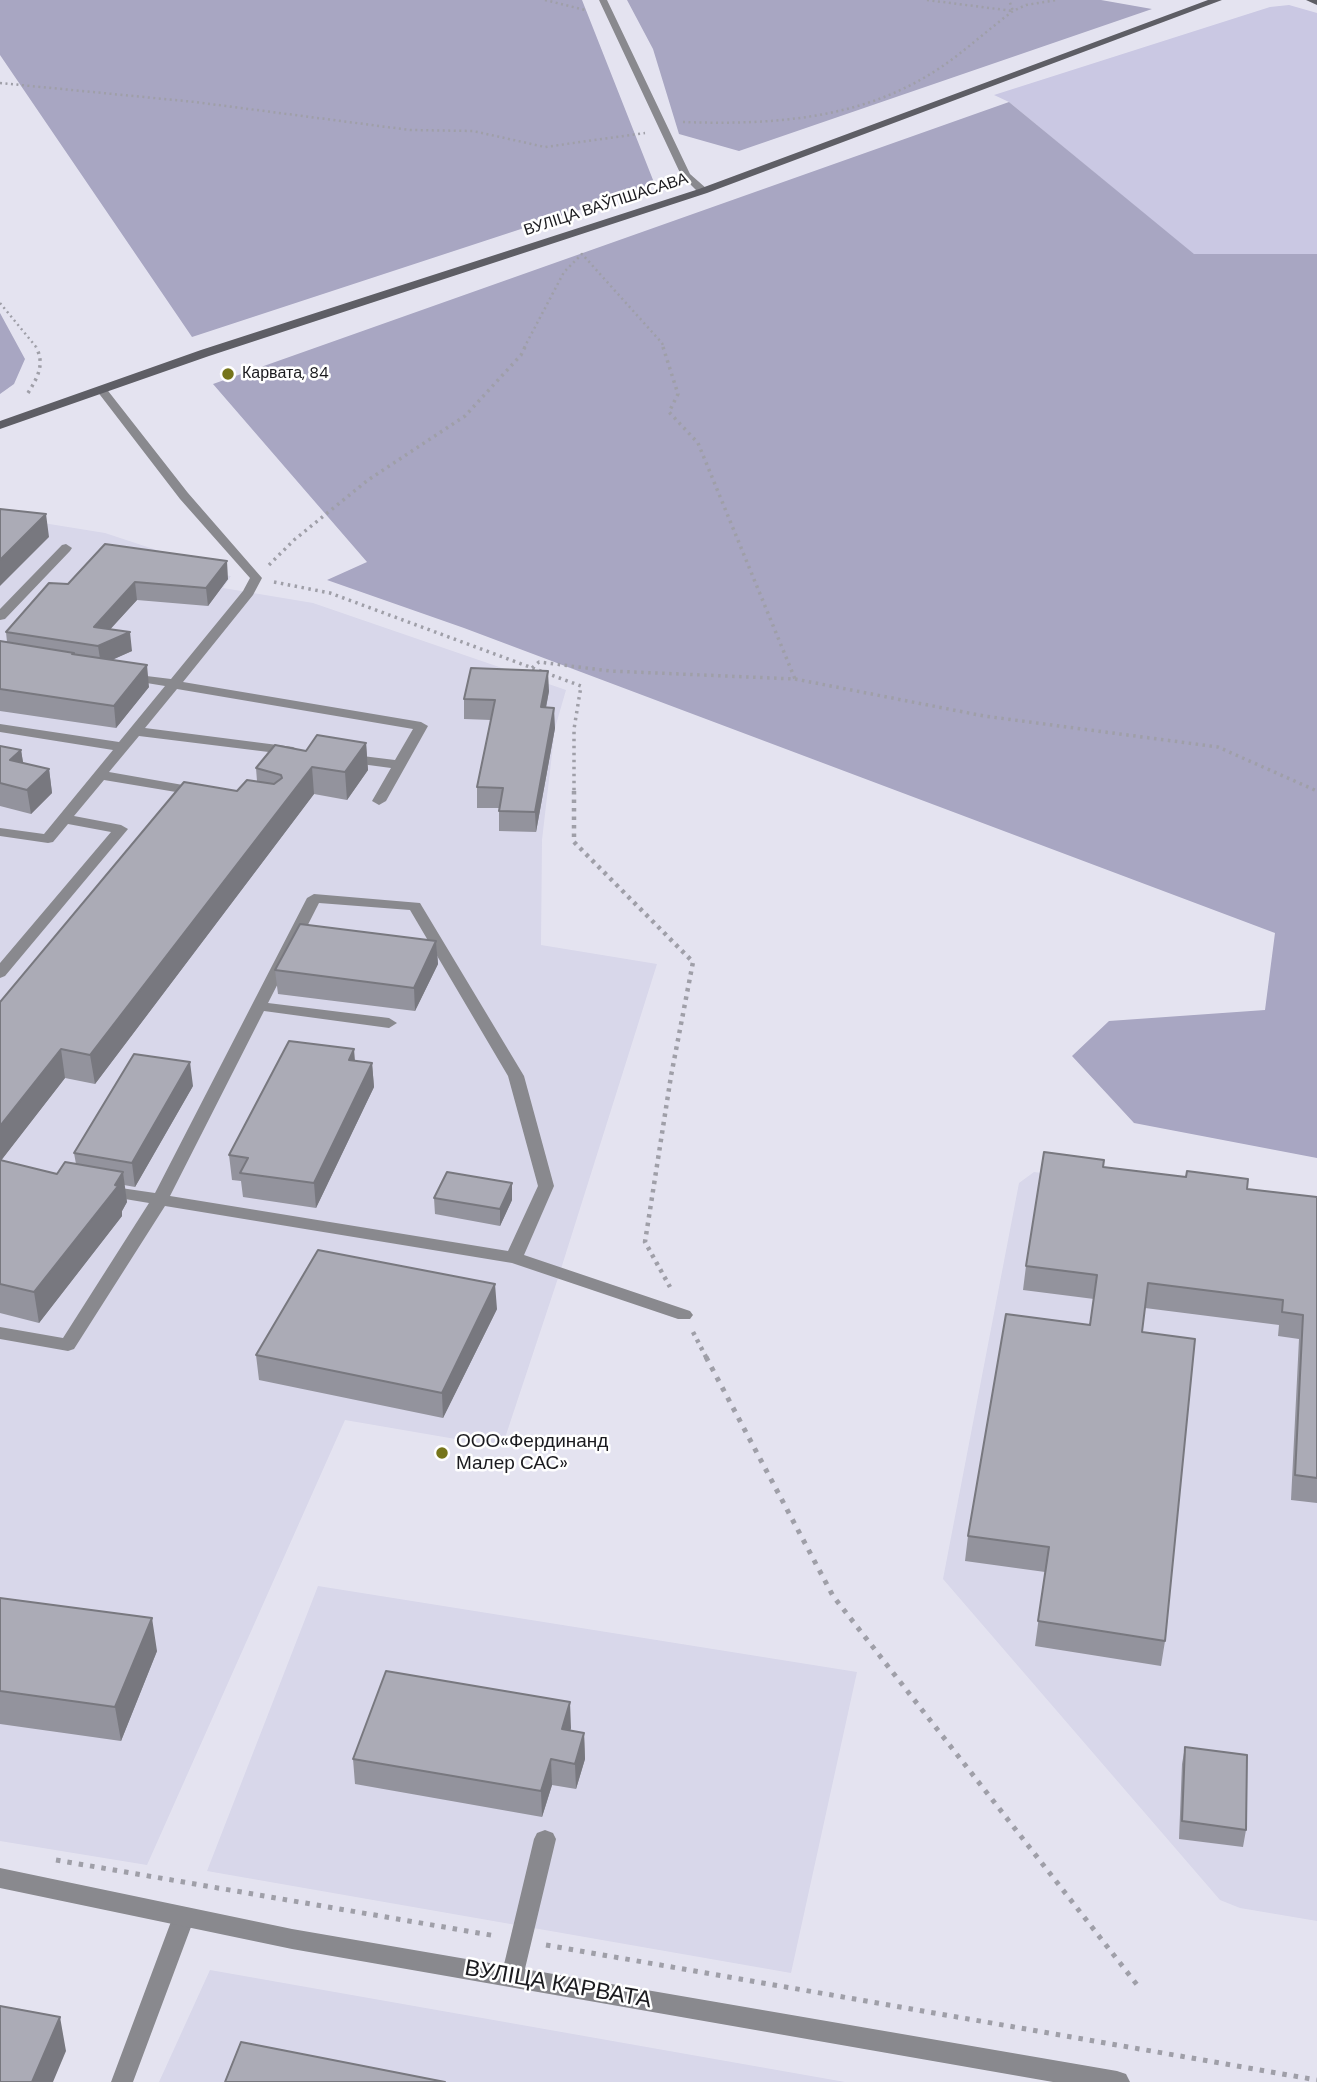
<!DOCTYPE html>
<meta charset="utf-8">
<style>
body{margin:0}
canvas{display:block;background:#e4e3f0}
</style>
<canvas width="1317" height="2082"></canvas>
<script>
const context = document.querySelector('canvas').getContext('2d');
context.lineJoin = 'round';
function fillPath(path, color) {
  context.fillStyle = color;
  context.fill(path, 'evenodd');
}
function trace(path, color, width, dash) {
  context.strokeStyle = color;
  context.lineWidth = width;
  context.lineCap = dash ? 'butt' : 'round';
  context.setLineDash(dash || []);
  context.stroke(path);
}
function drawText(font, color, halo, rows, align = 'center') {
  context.font = font + ' "DM Sans",sans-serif';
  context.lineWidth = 5;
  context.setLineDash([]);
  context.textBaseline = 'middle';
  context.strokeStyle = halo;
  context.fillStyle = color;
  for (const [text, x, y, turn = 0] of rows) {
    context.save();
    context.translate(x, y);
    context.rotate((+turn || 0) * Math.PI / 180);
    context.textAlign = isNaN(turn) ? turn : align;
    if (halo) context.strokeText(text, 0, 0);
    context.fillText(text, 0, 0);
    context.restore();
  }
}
fillPath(new Path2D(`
 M0,516L105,533L202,565L208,573L231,576L223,588L313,603L566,690L555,728L542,840L541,945L657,964L560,1272L502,1447L345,1420L147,1865L0,1841Z
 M1034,1172L1317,1206V1921L1240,1908L1220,1900L943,1579L1019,1183Z
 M318,1586L857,1672L791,1973L207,1871Z
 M210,1970L845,2082H159Z`), '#d8d7ea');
fillPath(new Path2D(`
 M1289,5L1317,13V254L1194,255L1009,102L994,95L1270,7Z`), '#cac8e3');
fillPath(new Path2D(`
 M0,0H582L655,185L192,337L0,55Z
 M627,0H1101L1152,9L739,151L679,134L653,49Z
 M1009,102L1194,254H1317V1158L1134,1123L1072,1056L1109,1021L1265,1010L1275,933L464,628L327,580L367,562L213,384Z
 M0,313L25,359L14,384L0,394Z`), '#a8a6c2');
trace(new Path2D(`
 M545,0L585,10
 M927,0L1013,11L1009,0
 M0,83L195,102L410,130L473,131L545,147L645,133
 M683,122C769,125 857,120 932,73C961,55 986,31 1013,11L1026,5L1057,0
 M0,303L37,348
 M524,348L564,272L582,254L662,343L664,348`), '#9f9fa8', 2.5, [2, 3.5]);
trace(new Path2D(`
 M663,347L678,394L669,412L698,443L795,679
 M28,393C38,377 45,364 36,347
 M269,565L294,540L368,480L465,416L521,355L525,347
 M274,582L330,593L581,686L574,729V792
 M532,668L539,662L610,671L795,679L984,716L1218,747L1317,791`), '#9f9fa8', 3.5, [2.5, 4.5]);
trace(new Path2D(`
 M574,791V842L693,962L671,1076L645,1242L670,1287
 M693,1332L707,1359`), '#9f9fa8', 4.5, [3.5, 5]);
trace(new Path2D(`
 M706,1357L833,1596L1138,1986
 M56,1860L496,1936
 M546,1945L1317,2080`), '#9f9fa8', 5, [4.5, 7]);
fillPath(new Path2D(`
 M599,0H607L690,174L707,189V193H699L681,175Z
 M101,386L105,387L188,493L262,578L253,595L183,682L421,722L428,726L386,801L379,805L372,801L391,768L346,762L339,758L346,754L395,760L413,729L177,689L145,728L293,747L300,751L293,755L139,736L109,772L200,788L207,792L200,796L104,780L74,816L121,825L128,829L5,976L0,978V963L111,832L68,824L53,842L48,843L0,836V828L44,834L113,750L0,732V724L119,742L165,686L122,679V673L171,679L243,591L250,578L180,499L97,391L95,389Z
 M66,544L72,548L70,551L5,619L0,620V609L62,545Z
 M314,894L420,903L524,1076L554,1186L524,1255L690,1311L693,1315L690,1319H678L512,1263L165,1206L74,1349L68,1351L0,1339V1327L63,1338L149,1203L107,1196L99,1191L107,1186L155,1193L307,898ZM319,903L410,910L508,1076L538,1186L508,1251L170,1196L264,1011L389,1028L397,1023L389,1018L268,1003Z
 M545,1830L553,1833L556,1839L523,1977L520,1984L512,1986L504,1984L501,1977L534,1839L537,1833Z
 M183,1910L191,1913L194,1919L133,2082H111L172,1919L175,1913Z`), '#89898e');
fillPath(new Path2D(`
 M0,1868L292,1929L1117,2071L1126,2074L1130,2082H1053L292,1949L0,1888Z`), '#89898e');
fillPath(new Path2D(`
 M1208,0H1222L707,193L209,356L0,429V421L201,350L699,189Z
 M1306,0H1317V5Z`), '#5e5e65');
fillPath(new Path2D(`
 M228,579L208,606L137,600L110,629L132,651L111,660L149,687L116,728L0,711V641L7,642L6,632L68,584Z
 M549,691L546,708L555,728L536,832L499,831V808H477V787L491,720L464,719V699Z
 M366,743L368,770L347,800L314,794L95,1084L65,1078L1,1160L57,1174L76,1164L74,1153L193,1086L135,1187L124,1185L127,1202L122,1211V1216L39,1323L0,1313V1002L237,791L257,781L256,768L306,751Z
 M0,746L21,750L23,763L49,769L52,793L31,814L0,806Z
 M436,941L438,964L415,1011L278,994L275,970Z
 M355,1061L372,1063L374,1087L316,1208L243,1197L241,1181L232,1180L229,1155Z
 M1103,1167L1247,1189L1317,1197V1503L1291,1500L1299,1339L1278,1336L1279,1325L1145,1308L1142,1332L1165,1641L1161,1666L1035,1646L1045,1572L965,1561L968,1536L1090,1325L1094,1299L1023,1290L1026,1266Z
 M512,1183V1200L500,1226L435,1214L434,1198Z
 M497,1309L443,1418L259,1380L256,1355Z
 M0,1598L157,1651L121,1741L0,1724Z
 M571,1728L570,1731L584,1733L585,1759L576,1789L552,1785L542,1817L355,1784L353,1759Z
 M1185,1747L1246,1830L1243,1847L1179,1839L1182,1764Z`), '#93939d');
fillPath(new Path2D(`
 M46,514L49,537L0,586V560Z
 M227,561L228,579L208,606L206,588Z
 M135,582L137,600L96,645L94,627Z
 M130,632L132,651L101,665L98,646Z
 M147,665L149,687L116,728L114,706Z
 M548,671L549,691L542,727L541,707Z
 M554,708L555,728L536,832L535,812Z
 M366,743L368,770L347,800L345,772Z
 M21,750L25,774L10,760Z
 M312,767L314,794L95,1084L90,1055Z
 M49,769L52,793L31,814L27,790Z
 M436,941L438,964L415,1011L414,988Z
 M61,1049L65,1078L0,1162V1126Z
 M354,1049L356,1073L349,1060Z
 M190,1062L193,1086L135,1187L132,1163Z
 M372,1063L374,1087L316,1208L314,1183Z
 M123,1172L127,1202L122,1211V1216L39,1323L34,1292L115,1185Z
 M512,1183V1200L500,1226V1209Z
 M495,1284L497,1309L443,1418L442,1393Z
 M152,1618L157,1651L121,1741L115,1707Z
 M570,1702L571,1728L562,1755V1729Z
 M584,1733L585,1759L576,1789L575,1764Z
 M551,1759L552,1785L542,1817L541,1791Z
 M60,2017L66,2051L53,2082H32Z`), '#78787f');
const building = new Path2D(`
 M0,509L46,514L0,560Z
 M105,544L227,561L206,588L135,582L94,627L130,632L98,646L6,632L49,583L68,584Z
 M0,641L74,653L72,654L147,665L114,706L0,689Z
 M471,668L548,671L541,707L554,708L535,812L499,811L503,788L477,787L495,700L464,699Z
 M317,735L366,743L345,772L312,767L90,1055L61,1049L0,1126V1002L184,782L237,791L247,780L274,784L282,778L281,775L256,768L275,745L306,751Z
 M0,746L21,750L10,760L49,769L27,790L0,783Z
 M300,924L436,941L414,988L275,970Z
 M289,1041L354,1049L349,1060L372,1063L314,1183L240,1173L248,1158L229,1155Z
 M134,1054L190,1062L132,1163L74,1153Z
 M1044,1152L1104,1160L1103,1167L1186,1177L1187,1171L1248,1179L1247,1189L1317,1197V1478L1295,1475L1303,1315L1282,1312L1283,1300L1148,1283L1142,1332L1195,1339L1165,1641L1038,1621L1049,1547L968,1536L1006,1314L1090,1325L1097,1275L1026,1266Z
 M0,1160L57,1174L65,1162L123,1172L115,1185L118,1186L34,1292L0,1284Z
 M447,1172L512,1183L500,1209L434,1198Z
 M318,1250L495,1284L442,1393L256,1355Z
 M0,1598L152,1618L115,1707L0,1691Z
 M386,1671L570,1702L562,1729L584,1733L575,1764L551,1759L541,1791L353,1759Z
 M1185,1747L1247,1755L1246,1830L1182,1821Z
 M0,2006L60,2017L32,2082H0Z
 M241,2042L445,2082H225Z`);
fillPath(building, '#ababb6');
trace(building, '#78787f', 2);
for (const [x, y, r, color] of [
 [228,374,7,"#76751a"],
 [442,1453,7,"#76751a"]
]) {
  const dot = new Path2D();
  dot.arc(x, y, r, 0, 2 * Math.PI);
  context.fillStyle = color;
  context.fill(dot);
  trace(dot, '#fff', 2.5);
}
drawText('16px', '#1b1b1f', '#fff', [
 ["ВУЛІЦА ВАЎПШАСАВА",606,205,-18]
]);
drawText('16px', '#1b1b1f', '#fff', [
 ["Карвата, 84",242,374]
], 'left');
drawText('19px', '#1b1b1f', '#fff', [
 ["ООО«Фердинанд",456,1442],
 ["Малер САС»",456,1464]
], 'left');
drawText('23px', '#1b1b1f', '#fff', [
 ["ВУЛІЦА КАРВАТА",558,1985,10]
]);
</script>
